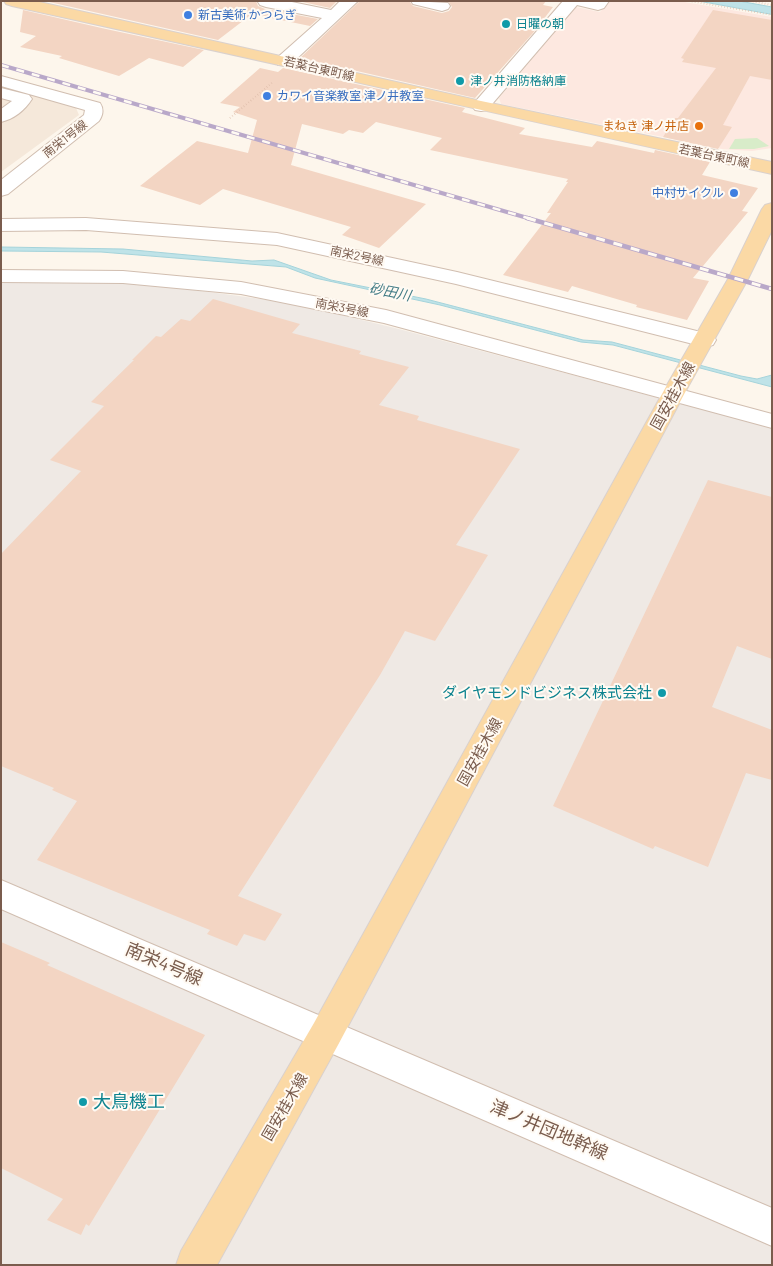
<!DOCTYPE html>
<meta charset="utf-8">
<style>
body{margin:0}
#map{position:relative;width:773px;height:1266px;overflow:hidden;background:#fdf6ec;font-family:Barlow,sans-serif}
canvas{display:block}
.frame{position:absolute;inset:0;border:2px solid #7a5c4d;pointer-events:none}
</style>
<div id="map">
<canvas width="773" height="1266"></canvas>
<div class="frame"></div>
</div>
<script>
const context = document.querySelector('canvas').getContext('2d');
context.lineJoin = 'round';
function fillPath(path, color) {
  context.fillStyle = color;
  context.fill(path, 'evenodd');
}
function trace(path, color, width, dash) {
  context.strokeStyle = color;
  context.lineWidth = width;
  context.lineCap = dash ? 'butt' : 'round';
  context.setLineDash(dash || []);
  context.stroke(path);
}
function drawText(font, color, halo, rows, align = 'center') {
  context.font = font + ' Barlow,"Noto Sans JP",sans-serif';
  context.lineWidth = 4;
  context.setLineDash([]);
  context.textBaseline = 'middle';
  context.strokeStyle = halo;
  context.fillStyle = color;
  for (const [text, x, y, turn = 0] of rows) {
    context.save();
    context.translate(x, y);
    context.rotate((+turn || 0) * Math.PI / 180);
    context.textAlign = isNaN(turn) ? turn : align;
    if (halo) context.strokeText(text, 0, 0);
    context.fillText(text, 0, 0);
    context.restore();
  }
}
fillPath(new Path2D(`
 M1,86L76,108L79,115L1,172Z`), '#f5e8da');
fillPath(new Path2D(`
 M609,1H679L772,17V148L752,151L722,149L501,104L499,98L576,7L600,12Z`), '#fde8e0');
fillPath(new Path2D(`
 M103,281L194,290L291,303L395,328L772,428V1265H1V282Z`), '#efe9e4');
fillPath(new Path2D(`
 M757,138L769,146L754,149H729L735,139Z`), '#d8ecc9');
const water = new Path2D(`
 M699,1H739L772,7V14Z
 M2,247L123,249L252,261L274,260L331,280L426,299L583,340L612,342L741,376L757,379L772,375V387L613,345L581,342L440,305L315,278L286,267L101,252L1,251Z`);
fillPath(water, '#bfe3e8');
trace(water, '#a5d3da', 1);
fillPath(new Path2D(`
 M45,1H256L258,6L265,9L318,19L310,26L252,14L218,40Z
 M298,1H337L330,8Z
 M360,1H409L413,6L442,13L449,11L452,7L448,1H546L543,5L553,7L533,33L475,98L300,58Z
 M23,10L106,29L204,50L183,67L149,58L119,76L59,58L62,56L20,47L36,36L20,32Z
 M713,10L772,20V80L750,76L723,125L732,127L718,149L663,137L675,118H678L716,68L682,62L684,59L681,58Z
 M260,68L278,72L283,68L465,108L462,112L525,128L519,134L592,147L597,141L654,153L655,150L710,162L702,175L758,188L742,211L748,212L693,278L709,281L687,320L636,307L637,305L572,286L568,292L503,275L551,213H547L568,182H566L568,179L430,150L442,138L376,122L363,133L349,130L343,134L302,124L291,165L426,204L379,248L342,235L351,227L223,189L200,205L140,186L197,141L248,153L257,120L233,112L240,107L220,103Z
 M213,299L300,324L292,333L361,351L359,354L409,367L379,405L419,416L417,420L520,449L456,545L488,555L435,641L405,631L380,675L238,896L282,914L265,941L244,934L237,946L207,934L210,930L37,860L77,801L52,790L54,788L1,766V554L81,471L50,460L104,406L91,402L134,360H132L156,336L161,337L181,319L190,321Z
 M708,480L772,497V659L737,646L712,707L772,730V780L746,773L708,867L655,846L653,849L553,806Z
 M1,942L50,963L47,965L205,1035L89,1226L86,1224L81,1235L47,1220L63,1199L1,1168Z`), '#f3d5c3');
const minor = new Path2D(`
 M287,1L331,10L340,1H358L290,65H278L276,61L278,57L322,18L266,7L260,5L258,2Z
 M411,1L448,3L450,6L448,9L442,11L413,4Z
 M563,1H609L604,8L598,10L577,5L487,110L481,111L475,110L472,106L475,102Z
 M1,76L100,103C104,109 103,115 99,121L8,194L1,196V180L84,115L85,110L1,86Z
 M1,88L29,95L32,99C25,110 14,119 1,122V109L12,101L1,98Z
 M86,218L277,233L457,272L713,335L716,340L713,345L705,347L456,284L277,245L86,230L1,231V219Z
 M1,270L123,271L241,282L386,310L772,414V428L384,323L241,294L123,283L1,282Z
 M1,880L772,1208V1246L1,909Z`);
const major = new Path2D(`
 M4,1H35L481,101L772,162V174C518,119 265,61 12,6L6,4Z
 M772,203V230L748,279L689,385L338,1045L217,1265H176L181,1251L314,1023L667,385L728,279L762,209L765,205Z`);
trace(minor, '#d1beb0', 2);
trace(major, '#dad1cd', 2);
trace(new Path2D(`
 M689,1L772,15
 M750,1L772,5
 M230,118L273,82`), '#d9b8a5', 2, [0.5, 2.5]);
fillPath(minor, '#fff');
fillPath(major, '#fbd9a5');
const railFar1 = new Path2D(`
 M1,65L531,219`);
const rail = new Path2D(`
 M527,218L772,289`);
trace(railFar1, '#b9a8c9', 4);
trace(rail, '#b9a8c9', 4.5);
trace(railFar1, '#fffaf3', 2.5, [8]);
trace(rail, '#fffaf3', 3, [9]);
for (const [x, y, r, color] of [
 [188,15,5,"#3f7fe0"],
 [506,24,5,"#0f9aa8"],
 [460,81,5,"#0f9aa8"],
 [267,96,5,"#3f7fe0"],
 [699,126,5,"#e8710a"],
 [734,193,5,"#3f7fe0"],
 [662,693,5,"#0f9aa8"],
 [83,1102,5,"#0f9aa8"]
]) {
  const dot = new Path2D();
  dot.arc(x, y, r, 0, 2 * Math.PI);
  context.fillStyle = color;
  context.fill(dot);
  trace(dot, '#fffaf3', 2);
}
drawText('12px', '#366cbe', '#fffaf3', [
 ["新古美術 かつらぎ",198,15],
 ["カワイ音楽教室 津ノ井教室",277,96],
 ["中村サイクル",724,193,"right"]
], 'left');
drawText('12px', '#0d838f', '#fffaf3', [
 ["日曜の朝",516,24],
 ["津ノ井消防格納庫",470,81]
], 'left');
drawText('12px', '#7a5c4d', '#fffaf3', [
 ["若葉台東町線",319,69,13],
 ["南栄1号線",65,139,-38],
 ["若葉台東町線",714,156,12],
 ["南栄2号線",357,256,12],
 ["南栄3号線",342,308,11]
]);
drawText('12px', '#c56008', '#fffaf3', [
 ["まねき 津ノ井店",689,126]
], 'right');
drawText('italic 14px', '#437c86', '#fffaf3', [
 ["砂田川",390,292,11]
]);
drawText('15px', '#7a5c4d', '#fffaf3', [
 ["国安桂木線",673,396,-61],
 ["国安桂木線",480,752,-61],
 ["国安桂木線",285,1107,-60]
]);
drawText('15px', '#0d838f', '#fffaf3', [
 ["ダイヤモンドビジネス株式会社",652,693]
], 'right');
drawText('18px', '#7a5c4d', '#fffaf3', [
 ["南栄4号線",164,964,23],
 ["津ノ井団地幹線",549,1130,23]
]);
drawText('18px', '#0d838f', '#fffaf3', [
 ["大鳥機工",93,1102]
], 'left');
</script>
